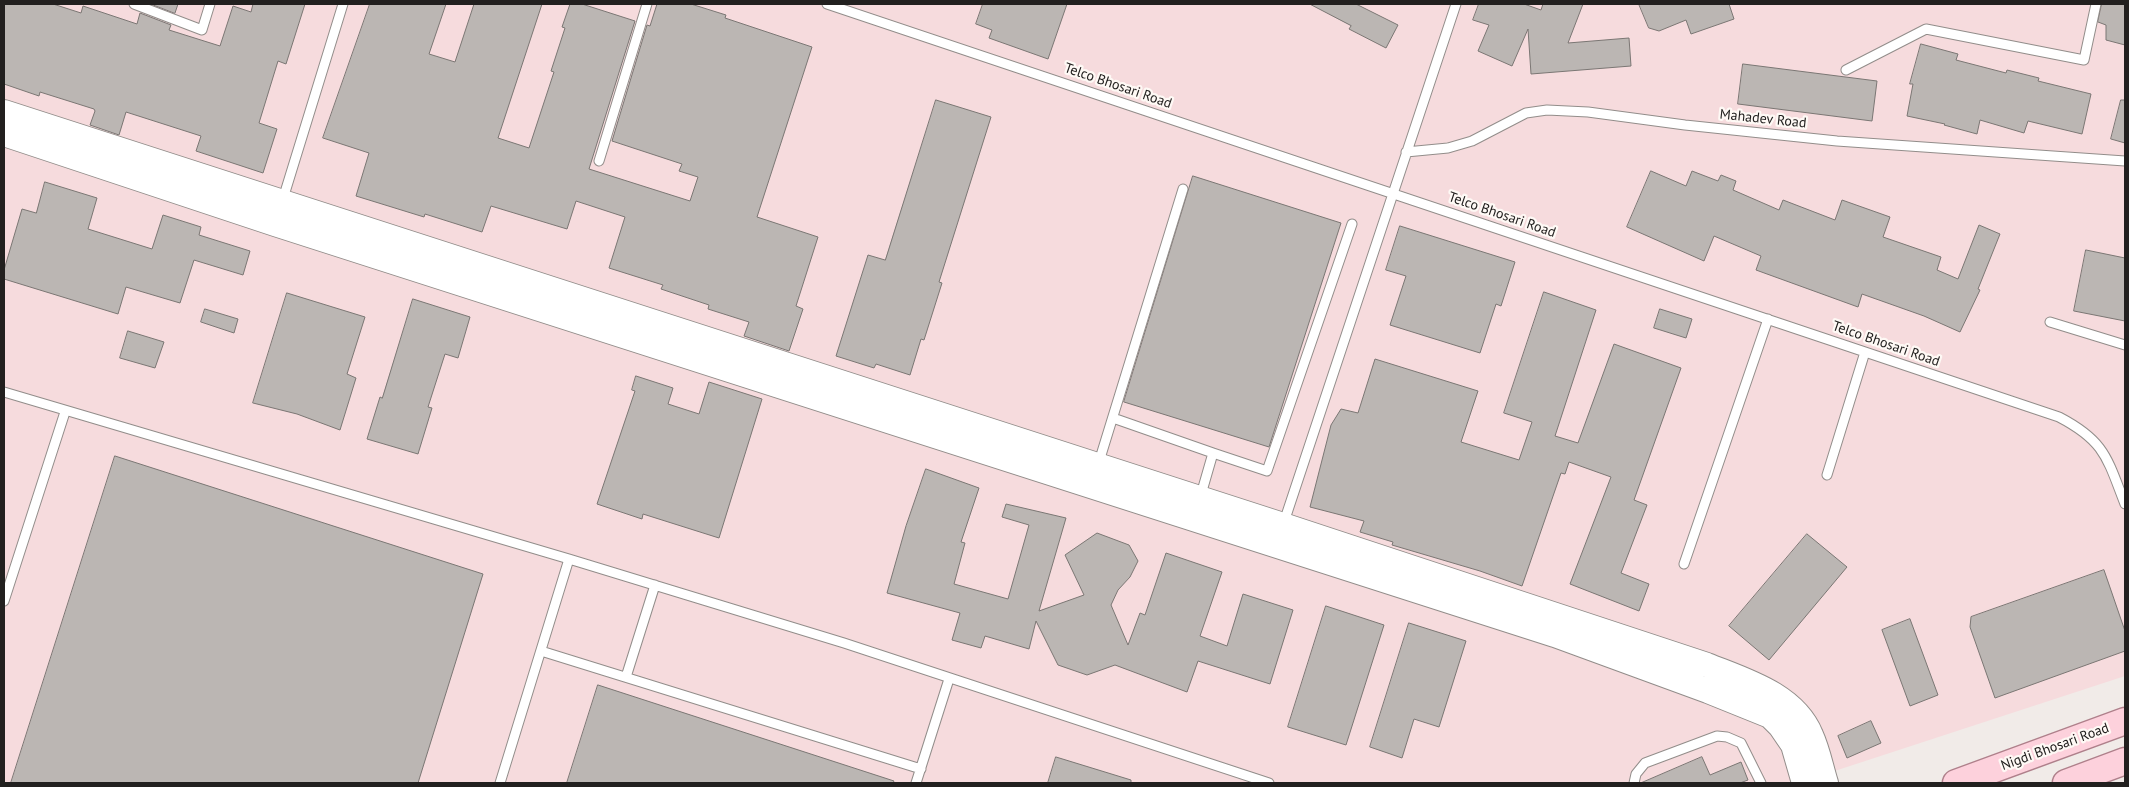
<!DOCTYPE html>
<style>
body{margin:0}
#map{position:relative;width:2129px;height:787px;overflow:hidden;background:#f1ebe8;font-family:"PT Sans",sans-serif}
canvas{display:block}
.frame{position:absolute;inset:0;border:5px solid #22201f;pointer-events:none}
</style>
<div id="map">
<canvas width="2129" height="787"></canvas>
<div class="frame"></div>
</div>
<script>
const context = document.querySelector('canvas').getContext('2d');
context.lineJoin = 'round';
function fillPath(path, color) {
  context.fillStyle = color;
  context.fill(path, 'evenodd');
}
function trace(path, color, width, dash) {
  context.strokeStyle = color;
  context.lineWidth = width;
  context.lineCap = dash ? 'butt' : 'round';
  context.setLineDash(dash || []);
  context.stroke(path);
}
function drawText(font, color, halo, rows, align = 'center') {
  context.font = font + ' "PT Sans",sans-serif';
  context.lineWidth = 4.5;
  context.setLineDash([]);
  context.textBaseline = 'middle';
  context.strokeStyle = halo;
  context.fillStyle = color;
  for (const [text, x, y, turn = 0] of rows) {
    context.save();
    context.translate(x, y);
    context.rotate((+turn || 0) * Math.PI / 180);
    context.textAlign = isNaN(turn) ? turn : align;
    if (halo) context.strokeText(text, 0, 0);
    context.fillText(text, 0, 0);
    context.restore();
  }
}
fillPath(new Path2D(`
 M4,4H2125V676L1798,783H4Z`), '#f6dbdd');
const building = new Path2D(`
 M4,4H53L81,13L83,6L137,24L140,13L171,25L169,30L220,46L233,6L251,12L253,4H305L286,64L278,61L259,123L277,129L263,173L196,151L201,136L126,112L119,135L90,125L95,111L94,109L40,92L39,96L4,84Z
 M151,4H178L175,13Z
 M370,4H446L429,54L455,62L474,4H542L498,138L529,148L554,72L551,71L565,28L562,27L570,4H582L635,21L589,169L690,201L698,177L679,171L682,164L612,141L647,25L650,26L657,4H691L726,15L725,18L812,47L757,217L818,237L796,306L803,309L789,351L744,336L749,322L708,309L709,305L661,289L663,285L609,268L625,217L576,201L567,229L491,206L482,232L425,214L424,217L356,196L369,153L323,138Z
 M983,4H1067L1048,59L989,38L992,30L976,24Z
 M1310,4H1356L1398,25L1386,48L1349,29L1351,26Z
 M1479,4H1524L1541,10L1543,4H1583L1568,43L1629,38L1631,66L1531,74L1528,29L1512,66L1478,51L1489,25L1473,20Z
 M1639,4H1729L1734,19L1691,34L1686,20L1659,31L1649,28Z
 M2102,4H2125V45L2106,40V25L2098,22Z
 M1921,44L1958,54L1956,60L2006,73L2007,70L2039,78L2038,81L2091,94L2082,134L2028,121L2024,133L1980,120L1977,134L1944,125L1945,124L1907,116L1913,84H1910Z
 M1743,64L1877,81L1872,121L1738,104Z
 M936,100L991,117L939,282L942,283L924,340L921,339L910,375L876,364L874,368L836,356L868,255L885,260Z
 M2121,100H2125V143L2111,139Z
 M1651,171L1686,186L1692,171L1718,181L1721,175L1736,181L1733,190L1779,210L1783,200L1835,220L1842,200L1890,217L1883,237L1941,257L1937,270L1958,279L1979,225L2000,234L1978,289L1980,290L1960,332L1924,316L1862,294L1858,307L1756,270L1761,256L1714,236L1704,261L1627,227Z
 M1193,176L1341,223L1269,447L1124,402Z
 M45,182L97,198L88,229L152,249L163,215L201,227L199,235L250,251L243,275L194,260L180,303L126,287L118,314L4,279V270L22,209L36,213Z
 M1400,226L1515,262L1501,306L1496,304L1480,353L1390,325L1406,276L1386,270Z
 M2086,250L2125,258V321L2074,311Z
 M1544,292L1596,310L1555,436L1578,443L1614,344L1681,368L1634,500L1647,505L1621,573L1649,584L1639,611L1570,584L1611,477L1569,462L1565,474L1561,473L1522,586L1480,571L1392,545L1393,542L1360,532L1364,521L1310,507L1331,425L1341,409L1358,413L1375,359L1478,391L1461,442L1519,460L1532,422L1504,413Z
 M287,293L365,317L347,374L356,378L340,430L297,414L253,403Z
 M413,299L470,317L458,358L445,354L428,407L432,408L418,454L367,439L380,397L382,398Z
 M205,309L238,319L234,333L201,322Z
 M1660,309L1692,319L1686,338L1654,328Z
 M128,331L164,342L155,368L120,358Z
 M636,376L673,388L668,404L699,414L709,382L762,399L719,538L643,514L642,519L597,504L635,391L632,390Z
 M115,456L483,574L418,783H11Z
 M926,469L979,488L961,542L965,543L954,584L1008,599L1029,525L1002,517L1006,504L1066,518L1039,611L1084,595L1065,555L1097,533L1129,545L1138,561L1130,577L1118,590L1111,605L1128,645L1140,613L1145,615L1166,553L1222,572L1200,636L1227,646L1243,594L1293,610L1270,684L1198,661L1187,692L1115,665L1087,675L1058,665L1036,621L1029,649L985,636L981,648L952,640L960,613L887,593L906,526Z
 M1807,534L1847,567L1769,660L1729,626Z
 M2104,570L2125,631V651L1995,698L1970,627L1971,617Z
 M1326,606L1384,625L1346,745L1288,727Z
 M1910,619L1938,695L1910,706L1882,630Z
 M1409,623L1466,641L1439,727L1414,719L1402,758L1370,747Z
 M598,685L894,781L893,783H567Z
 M1871,721L1881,743L1847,758L1838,736Z
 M1056,757L1131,780V783H1048Z
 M1702,757L1710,775L1741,762L1748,780L1740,783H1641Z`);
fillPath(building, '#bbb6b3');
trace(building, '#7b7774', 1);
const lane = new Path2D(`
 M134,4L202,30L210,4
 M827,4L2059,417C2105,441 2107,458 2125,504
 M1846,70L1926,29L2084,60L2096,4
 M1406,152L1448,148L1472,141L1526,113L1547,110L1588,112L1685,125L1837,141L2125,161
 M599,161L647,4
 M282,202L343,4
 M2050,322L2125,345
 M4,392L569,559L500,783
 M1113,418L1213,453
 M1098,465L1183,189
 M1827,475L1865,352
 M1200,498L1213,453L1267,471L1352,224
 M1283,525L1456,4
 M569,559L844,643L1269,783
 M1684,564L1768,319
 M4,601L65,412
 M541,651L921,769
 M626,677L655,585
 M916,783L949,679
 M1634,783L1636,774L1645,763L1717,736L1727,737L1741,743L1761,783`);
const secondary = new Path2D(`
 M4,112L1283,525L1707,665C1744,680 1794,694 1811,735C1818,750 1821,767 1826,783
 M4,134L275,224L1555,635L1708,691L1770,716L1780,726L1793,745L1804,783`);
const primary = new Path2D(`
 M1956,783L2125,721
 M2066,783L2125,761`);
trace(lane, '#928d8a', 11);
trace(secondary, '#928d8a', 26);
trace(primary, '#af808b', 29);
trace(lane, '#fff', 9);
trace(secondary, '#fff', 24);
trace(primary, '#fdd1dc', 26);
drawText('14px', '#22201f', '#fef9f5', [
 ["Telco Bhosari Road",1118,86,19],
 ["Mahadev Road",1763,119,6],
 ["Telco Bhosari Road",1502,215,19],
 ["Telco Bhosari Road",1886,344,19],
 ["Nigdi Bhosari Road",2055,747,-20]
]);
</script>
